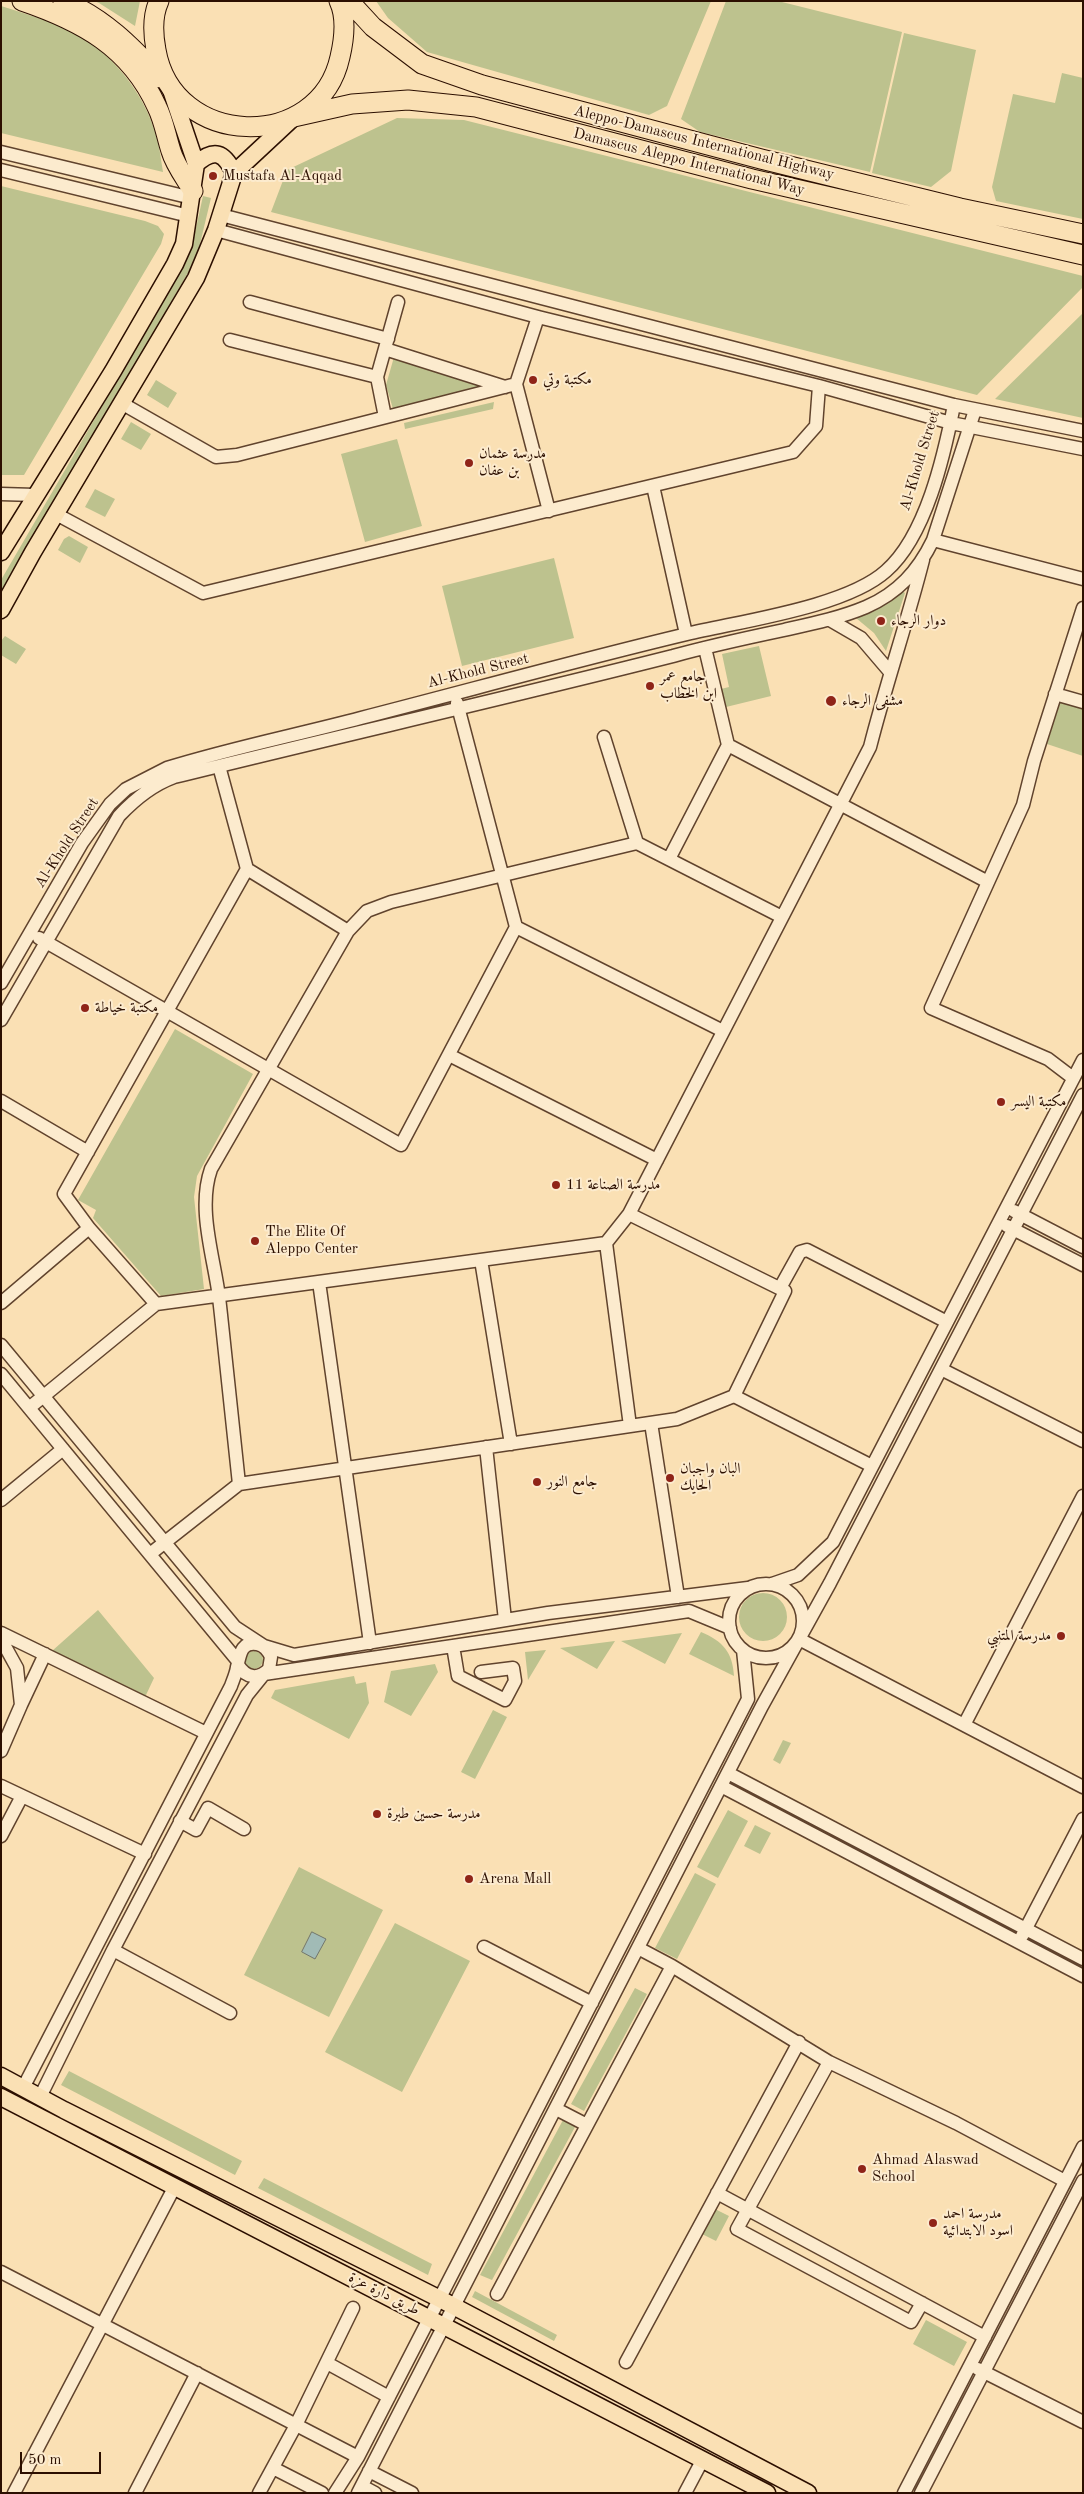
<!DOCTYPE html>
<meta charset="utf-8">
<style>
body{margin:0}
#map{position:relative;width:1084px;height:2494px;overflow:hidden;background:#fae0b4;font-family:"Old Standard TT",serif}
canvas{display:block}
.frame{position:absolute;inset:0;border:2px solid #2c0f00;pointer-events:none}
.scale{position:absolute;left:20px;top:2452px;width:81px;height:22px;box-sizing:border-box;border:2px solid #2c0f00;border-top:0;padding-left:6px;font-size:15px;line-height:18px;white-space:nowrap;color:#2c0f00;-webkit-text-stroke:4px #fcebce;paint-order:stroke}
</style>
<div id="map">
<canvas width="1084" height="2494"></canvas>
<div class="frame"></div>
<div class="scale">50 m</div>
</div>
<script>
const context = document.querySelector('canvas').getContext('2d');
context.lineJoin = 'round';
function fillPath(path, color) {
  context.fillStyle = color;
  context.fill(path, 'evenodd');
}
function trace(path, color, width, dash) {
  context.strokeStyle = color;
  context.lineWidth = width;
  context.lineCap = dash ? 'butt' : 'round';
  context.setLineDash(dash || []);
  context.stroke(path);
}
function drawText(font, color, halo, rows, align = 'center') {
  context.font = font + ' "Old Standard TT",Amiri,serif';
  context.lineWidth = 4;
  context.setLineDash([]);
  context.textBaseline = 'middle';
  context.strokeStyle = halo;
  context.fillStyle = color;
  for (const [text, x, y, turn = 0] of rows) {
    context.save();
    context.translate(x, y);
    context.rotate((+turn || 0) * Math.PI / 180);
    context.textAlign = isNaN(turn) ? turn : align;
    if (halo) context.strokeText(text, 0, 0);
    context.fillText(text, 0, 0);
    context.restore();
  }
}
fillPath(new Path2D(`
 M94,1H140L135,26L99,3Z
 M376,1H711L667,106L649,115L427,52L388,18Z
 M726,1H778L902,32L870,172L700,132L681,119Z
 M1,6C19,12 38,17 56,24C104,42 144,89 157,138C160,149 161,161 163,172L1,133Z
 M904,33L976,50L951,171L931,187L872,173Z
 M1062,73L1083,78V219L996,201L992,187L1013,94L1055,103Z
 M397,118L464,120L1083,276V287L977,395L271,212L287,170Z
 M1,186L145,221L158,226L164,234L161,244L24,475H1Z
 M203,196L211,198L199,248L188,273L1,595V580L182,269L192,246Z
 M1083,313V418L995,399Z
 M394,357L491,385L393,409L386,385Z
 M156,380L177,393L168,408L147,395Z
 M494,402L493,409L405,429L404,423Z
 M131,422L151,434L141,450L121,439Z
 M397,439L422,526L365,542L341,454Z
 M95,489L115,499L105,517L85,507Z
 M69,536L88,547L80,563L58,550L64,539Z
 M554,558L574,638L462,666L442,586Z
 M902,591L905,593L886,651L874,633L856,618Z
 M5,636L26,649L16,664L1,655V641Z
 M759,646L771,696L726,707L721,689L729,687L722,654Z
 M1061,699L1083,706V756L1047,744Z
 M175,1029L253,1074L197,1176L194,1197L204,1289L161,1296L93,1218L96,1210L78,1200Z
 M739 1617a24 24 0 1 1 48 0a24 24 0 1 1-48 0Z
 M98,1610L154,1678L146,1695L140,1697L52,1651Z
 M701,1632C723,1641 733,1653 734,1676L689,1654Z
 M682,1633L665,1664L621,1641Z
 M615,1641L597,1669L560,1648Z
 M546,1650L528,1680L525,1652Z
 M245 1660a9 9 0 1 1 18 0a9 9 0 1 1-18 0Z
 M435,1664L438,1672L411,1716L384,1702L391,1671Z
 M354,1676L356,1684L366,1682L369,1703L349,1739L271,1698L275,1690Z
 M493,1710L507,1717L475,1779L461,1772Z
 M783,1740L791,1743L780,1764L773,1760Z
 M728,1810L748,1821L718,1878L697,1867Z
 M755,1825L771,1833L760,1854L744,1846Z
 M299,1867L383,1910L329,2017L244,1975Z
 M695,1873L716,1884L677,1959L655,1948Z
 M395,1923L470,1961L402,2092L325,2052Z
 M635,1988L647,1994L584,2111L571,2104Z
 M69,2071L242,2161L235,2175L61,2085Z
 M563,2120L575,2127L492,2280L480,2275Z
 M264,2178L432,2264L428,2275L258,2188Z
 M715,2209L729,2216L716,2241L702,2234Z
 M475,2291L557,2335L554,2341L472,2297Z
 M926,2320L967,2342L954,2366L913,2344Z`), '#bdc28e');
const water = new Path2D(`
 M312,1932L326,1939L315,1959L302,1952Z`);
fillPath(water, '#a1bbb6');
trace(water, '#72766d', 1);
const minor = new Path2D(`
 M1,152L192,198
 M1,170L189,216
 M221,215L954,405L1083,431
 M216,230L538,317L819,386L951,423L1083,449
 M250,302L388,339
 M538,317L516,384L549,511
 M230,340L377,377
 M385,349L505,387
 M123,404L216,457L237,455L516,384
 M385,417L377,377L398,302
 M653,486L686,634
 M1,494L35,495
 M56,514L203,593L793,452L816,426L819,386
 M933,540L1083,579
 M830,620L861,638L890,672
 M1055,694L1083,702
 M604,737L637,843
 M728,745L988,882
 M669,859L728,745L705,648
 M247,869L348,931
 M516,927L723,1031
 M39,938L401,1145L516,927L457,703
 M1,983L82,843L110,804L126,789L167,768C231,748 297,735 361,718C470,690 578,660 687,634C741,621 846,607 886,571C926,536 944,456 954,405
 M1,1020L119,816C135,799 152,785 174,777C340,736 507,698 673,656C709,646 746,638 784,630C811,624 840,618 866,607C898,593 918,571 933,540L975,410
 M449,1055L657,1160
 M1073,1078L1048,1059L931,1008L1023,805L1034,761L1083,608
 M1,1101L88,1152
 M1014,1211L1083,1247
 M1007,1226L1083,1265
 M606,1243L630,1426
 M481,1260L511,1444
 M319,1282L370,1643
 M780,1288L800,1252L807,1250L947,1322
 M1,1303L89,1228
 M156,1304L89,1228L64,1194L247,869L219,766
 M1,1345L235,1627L264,1646L294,1655L548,1613L748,1588
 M941,1369L1083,1441
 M1,1374L237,1660
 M734,1396L872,1466
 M29,1408L156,1304L606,1243L629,1214L870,747C886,684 907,623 923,560
 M651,1423L678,1597
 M486,1447L505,1620
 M239,1484C232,1421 226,1359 219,1297C214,1257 197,1209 211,1169L348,931L367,911L391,902L637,843L782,917
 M1,1500L63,1449
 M150,1554L239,1484L677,1419L734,1396L785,1291L629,1214
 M772,1584L798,1575L833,1542L1083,1060
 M729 1621a37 37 0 1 1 74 0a37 37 0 1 1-74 0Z
 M1,1633L206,1733
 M1,1639L17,1668L21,1705L1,1751
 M799,1639L1083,1787
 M453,1646L458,1676L505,1700L515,1681L513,1668L481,1672
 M21,1705L45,1654
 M964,1725L1083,1496
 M728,1773L1083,1959
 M1,1786L145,1854
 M721,1786L1083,1976
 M180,1821L196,1830L208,1808L244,1829
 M1,1836L22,1796
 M1022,1936L1083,1819
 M484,1947L592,2003
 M638,1948L672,1966L829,2062L956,2123L1065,2181
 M113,1950L230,2013
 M829,2062L737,2229L911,2322L922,2303
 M23,2088L231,1686C233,1680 236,1674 237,1667C240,1657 240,1641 257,1644C264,1645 268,1650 271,1657L269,1669C258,1680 246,1678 238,1665
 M40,2097L113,1950L247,1695L264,1674L689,1611L730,1628
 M556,2109L587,2125
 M717,2193L985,2337
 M1,2272L358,2457
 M497,2294L672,1966
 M626,2362L799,2042
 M327,2363L389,2397
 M978,2369L1083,2422
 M273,2468L322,2493
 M369,2471L412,2493
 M362,2486L375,2493
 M14,2493L174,2188
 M135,2493L197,2373
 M259,2493L296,2425L353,2308
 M335,2493L358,2457L748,1699L743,1650
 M358,2493L762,1706L830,1583L1083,1095
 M685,2493L703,2459
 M904,2493L1083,2147
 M921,2493L1083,2181`);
const major = new Path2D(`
 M196,164C214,148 224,152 234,173
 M1,552L113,371L175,264L184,244L196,164L170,87
 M1,610L33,552L196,278L216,230L234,173L293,118
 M1,2076L64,2110L440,2299L808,2493
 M1,2097L767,2493`);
const highway = new Path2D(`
 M22,1C81,21 130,47 157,107C164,121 166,136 171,151C175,165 186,179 193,191
 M63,1C103,17 132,47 161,78
 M159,1C152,16 153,34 156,50C173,149 319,153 340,57C344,40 347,18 339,1
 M349,1L373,27L422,64L482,85L761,159L960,208L1083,234
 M294,117L352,104L408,100L476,107L752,179L1083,255`);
trace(minor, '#60432d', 15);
trace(major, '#2c0f00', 19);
trace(highway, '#2c0f00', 21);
trace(minor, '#fcebce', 12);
trace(major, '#fae0b4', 16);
trace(highway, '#fae0b4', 19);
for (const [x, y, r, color] of [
 [213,176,5,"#8f2418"],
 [533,380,5,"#8f2418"],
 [469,463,5,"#8f2418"],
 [881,621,5,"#8f2418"],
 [650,686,5,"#8f2418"],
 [831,701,6,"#8f2418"],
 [85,1008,5,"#8f2418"],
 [1001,1102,5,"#8f2418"],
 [556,1185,5,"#8f2418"],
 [255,1241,5,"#8f2418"],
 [670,1478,5,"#8f2418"],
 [537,1482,5,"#8f2418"],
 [1061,1636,5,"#8f2418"],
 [377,1814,5,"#8f2418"],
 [469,1879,5,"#8f2418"],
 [862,2169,5,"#8f2418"],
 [933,2223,5,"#8f2418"]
]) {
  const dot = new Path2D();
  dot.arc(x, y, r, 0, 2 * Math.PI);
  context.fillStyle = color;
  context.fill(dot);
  trace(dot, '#fcebce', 2);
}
drawText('15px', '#2c0f00', '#fcebce', [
 ["Aleppo-Damascus International Highway",704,143,14],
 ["Damascus Aleppo International Way",689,162,14],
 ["Al-Khold Street",920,461,-73],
 ["Al-Khold Street",478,671,-14],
 ["Al-Khold Street",67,843,-57],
 ["طريق دارة عزة",384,2294,27]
]);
drawText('15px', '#2c0f00', '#fcebce', [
 ["Mustafa Al-Aqqad",223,176],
 ["مكتبة وتي",543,380],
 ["مدرسة عثمان",479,454],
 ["بن عفان",479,471],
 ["دوار الرجاء",891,621],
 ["جامع عمر",660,677],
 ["ابن الخطاب",660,694],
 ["مشفى الرجاء",842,701],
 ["مكتبة خياطة",95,1008],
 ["مكتبة اليسر",1011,1102],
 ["مدرسة الصناعة 11",566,1185],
 ["The Elite Of",265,1232],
 ["Aleppo Center",265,1249],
 ["البان واجبان",680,1469],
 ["الحايك",680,1486],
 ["جامع النور",547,1482],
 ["مدرسة المتنبي",1051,1636,"right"],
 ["مدرسة حسين طبرة",387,1814],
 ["Arena Mall",479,1879],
 ["Ahmad Alaswad",872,2160],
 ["School",872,2177],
 ["مدرسة احمد",943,2214],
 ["اسود الابتدائية",943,2231]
], 'left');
</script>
